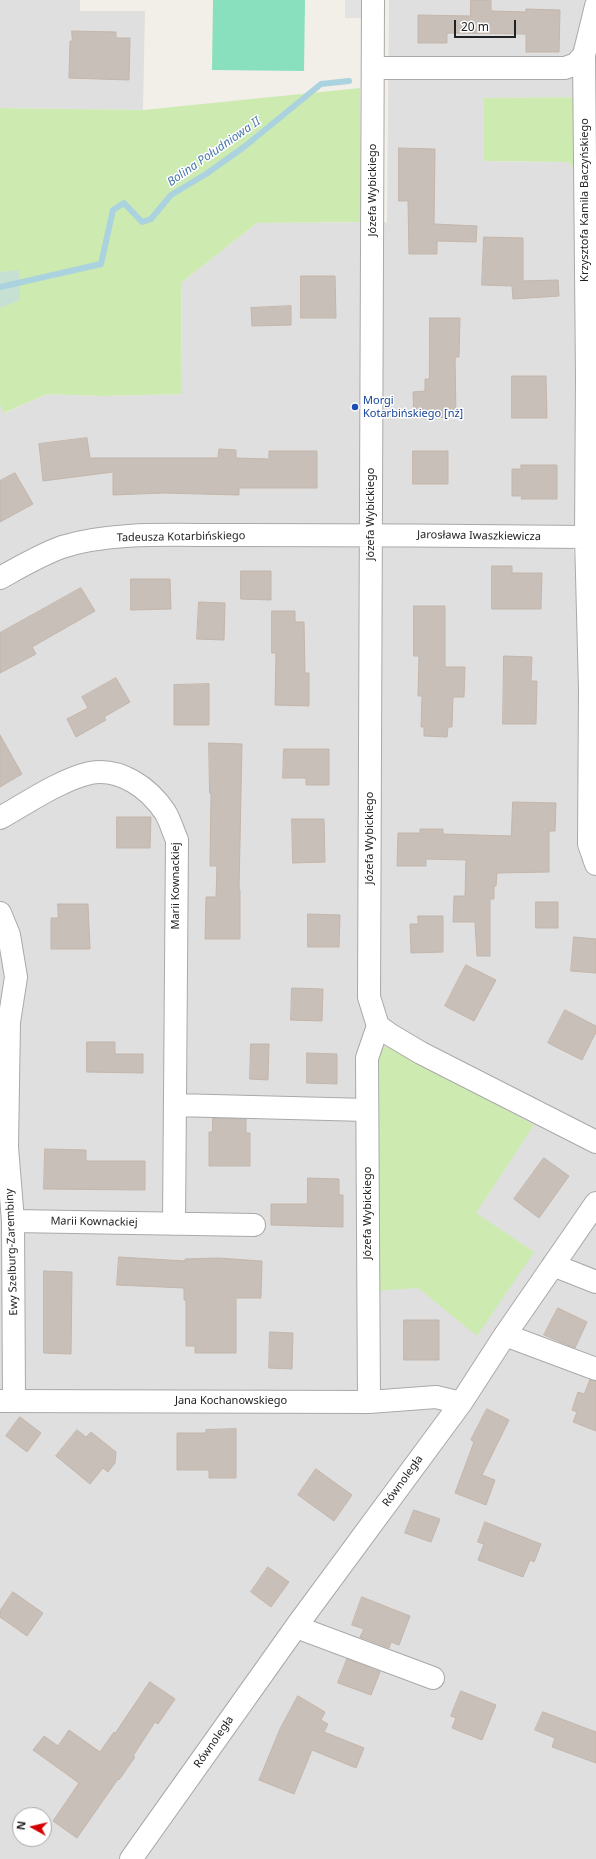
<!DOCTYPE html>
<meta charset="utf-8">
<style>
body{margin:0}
#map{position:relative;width:596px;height:1859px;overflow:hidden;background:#f2efe9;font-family:"Noto Sans",sans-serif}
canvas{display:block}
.north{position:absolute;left:12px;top:1807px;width:40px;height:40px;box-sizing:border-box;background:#fff;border:1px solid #a7a7a7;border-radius:50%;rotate:278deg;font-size:11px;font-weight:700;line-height:16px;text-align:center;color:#222}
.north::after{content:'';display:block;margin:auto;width:14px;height:18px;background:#d40000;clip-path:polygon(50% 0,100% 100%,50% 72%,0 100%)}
.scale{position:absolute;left:454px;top:20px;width:62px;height:18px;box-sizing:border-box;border:2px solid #222;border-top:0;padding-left:5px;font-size:12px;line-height:14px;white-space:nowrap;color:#222;-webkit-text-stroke:3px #fff;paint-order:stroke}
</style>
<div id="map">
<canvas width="596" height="1859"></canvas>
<div class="north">N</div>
<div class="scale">20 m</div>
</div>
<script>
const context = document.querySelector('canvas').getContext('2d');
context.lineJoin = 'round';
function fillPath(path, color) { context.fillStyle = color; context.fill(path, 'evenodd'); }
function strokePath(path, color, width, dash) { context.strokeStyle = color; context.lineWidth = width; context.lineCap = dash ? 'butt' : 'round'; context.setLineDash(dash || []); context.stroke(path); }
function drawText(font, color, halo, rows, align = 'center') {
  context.font = font + ' "Noto Sans",sans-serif'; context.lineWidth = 3; context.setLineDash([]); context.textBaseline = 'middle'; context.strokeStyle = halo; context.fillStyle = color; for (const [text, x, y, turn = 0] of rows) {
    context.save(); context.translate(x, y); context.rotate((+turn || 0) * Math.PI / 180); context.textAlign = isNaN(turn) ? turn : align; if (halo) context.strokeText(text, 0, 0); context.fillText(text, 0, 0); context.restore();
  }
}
fillPath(new Path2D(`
 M0,0h80v11h65l-2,99 -143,-2z
 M389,0h207v97l-112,1v63l84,1 12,11 8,212 -16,159 7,34h17v1281h-596v-1454l5,8 42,-19 55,2 80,-2 -1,-111 76,-60 130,-1zM20,1815h24v24h-24z`), '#e0dfdf');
fillPath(new Path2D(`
 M360,88l1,134 -104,1 -76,60 1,111 -80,2 -55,-2 -43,19 -4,-8v-297l143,2z
 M596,97v207l-16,-131 -12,-11 -84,-1v-63z
 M388,1045l146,80 -58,88 58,39 -57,84 -59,-48 -45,3v-236z`), '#cdebb0');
fillPath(new Path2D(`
 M19,270l1,30 -20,8v-36z`), '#c6e0d4');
fillPath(new Path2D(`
 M213,0h92l-1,71 -92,-1z`), '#88e0be');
fillPath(new Path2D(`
 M345,0h16v18h-16z`), '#e2e2e2');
strokePath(new Path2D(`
 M0,287l101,-23 12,-54 11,-7 18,19 9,-3 20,-24 35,-21 38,-27 77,-63 28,-3`), '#aad3df', 6);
const building = new Path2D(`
 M471,0h20v11l35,1v-3l34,1 -1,42h-33v-18l-79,-1v10h-29v-28l52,1z
 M72,31l44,1v6h14l-1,42 -60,-2 1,-37h2z
 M399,148l36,1 -1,75 43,2 -1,16 -39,-1v13h-28l-1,-53h-9z
 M484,237l39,1v43l35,-1 1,16 -46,3 -1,-13 -30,-1z
 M301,276h34l1,42h-35z
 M291,306v19l-39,1 -1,-18z
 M430,318h30l-1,39h-4l1,60 -42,1 -1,-26 12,-1v-12h4z
 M512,376h34l1,42h-35z
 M87,438l3,20h128l1,-9 17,1v8l33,1v-8h48v37h-78v7l-76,-2 -50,2v-23l-70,9 -4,-37z
 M413,451h35v33h-35z
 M521,465h36v34h-36l1,-3h-10v-27h9z
 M15,473l18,31 -33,18v-41z
 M492,566h20v7h30l-1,36h-49z
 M241,571h30v29l-30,-1z
 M131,579h39l1,30 -40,1z
 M81,588l14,23 -63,36 4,7 -36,19v-40z
 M199,602l26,1 -1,37 -27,-1z
 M414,606h31v61h20l-1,30h-11l-1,30h-4l-1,10 -23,-1v-9h-3l1,-31h-4l1,-40h-5z
 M272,611h23v11h9l1,51h4v33l-34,-1 1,-52h-4z
 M504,656l28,1 -1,24h6l-1,43h-33z
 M116,678l14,24 -26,15 2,3 -30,17 -9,-18 21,-11 -6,-11z
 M209,684v41h-35v-40z
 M0,735l22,39 -22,13z
 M209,743l33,1 -3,146h1v49h-35l1,-42h10l1,-31h-7l1,-73h-1z
 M284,749h45v36h-23v-7h-23z
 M513,802l43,1 -1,28h-6v41l-52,1 -1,13h-2v13h-4v57h-13l-2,-34h-22l1,-26h11l1,-36 -40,-1v7h-29l1,-33h22v-4h23v5l68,2z
 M117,817h34l-1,31h-33z
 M292,819h32l1,43 -32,1z
 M536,902h22v26h-22z
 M58,904h30l2,45h-39v-31h7z
 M308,914l32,1 -1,32h-31z
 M418,916h25v36l-32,1 -1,-29h8z
 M574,937l22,2v34l-25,-2z
 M466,965l30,15 -22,41 -29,-15z
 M292,988l31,1 -1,32 -31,-1z
 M565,1010l31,16v6l-14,28 -34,-17z
 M87,1042h28v12h28v19l-56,-1z
 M251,1044h18l-1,36 -18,-1z
 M307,1053l30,1v30l-30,-1z
 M213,1118l33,1v14h4v33h-41v-34h3z
 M45,1149l41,1v11h59v29l-101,-1z
 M544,1158l25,18 -30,42 -25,-19z
 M308,1178l31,1v16h4v32l-72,-2v-21h36z
 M119,1257l66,4v-2l33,-1 44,3 -1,37h-25v55h-41v-7h-9v-46h-2v-12l-67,-3z
 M44,1271l28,1 -1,82 -27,-1z
 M558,1308l29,14 -12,26 -31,-13z
 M404,1320h35v40h-35z
 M270,1332l23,1 -1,36 -23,-1z
 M590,1380l6,1v50l-23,-9 4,-10 -5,-2 6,-18 6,2z
 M487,1409l22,11 -27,55 13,5 -9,25 -31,-12 19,-51 -3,-2z
 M20,1417l21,16 -14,19 -21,-16z
 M236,1429v49h-27v-8h-32v-37h29v-3z
 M77,1430l9,7 5,-5 25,20 -1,11 -7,9 -5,-4 -13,16 -34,-28z
 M316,1469l36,26 -18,26 -36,-26z
 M414,1510l26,9 -9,23 -26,-9z
 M485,1522l56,22 -7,18 -4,-2 -7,17 -45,-17 6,-16 -6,-2z
 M268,1567l21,15 -18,25 -20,-15z
 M13,1592l30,21 -16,23 -27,-19v-6z
 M362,1597l48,19 -11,29 -8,-3 -2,6 -29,-11 4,-8 -12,-4z
 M347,1659l33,13 -9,23 -33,-12z
 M150,1682l25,17 -17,25 -3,-2 -22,34 2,1 -16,23 -1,-1 -41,59 -24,-17 26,-38 -46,-33 11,-14 14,10 11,-16 31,22 14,-20 1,1z
 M461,1691l35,14 -14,35 -30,-12 4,-10 -5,-2z
 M298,1696l27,16 -4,8 7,4 -4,8 40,16 -8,20 -44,-18 -18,44 -35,-14 21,-51z
 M543,1712l53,20v31l-44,-16 3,-9 -20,-8z`);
fillPath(building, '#c7bfb8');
strokePath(building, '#c4b6ab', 1);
const minor = new Path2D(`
 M373,0l-4,997 9,29 11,8 32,19 175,89
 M584,55l3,322 -1,160 4,152 -1,155 7,20
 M373,68h192l11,-4 8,-9 12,-49
 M0,578c20,-11 40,-23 62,-31 54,-17 121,-11 177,-12 116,0 231,1 347,2
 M0,818c27,-15 60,-38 90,-45 30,-6 59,15 75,39 5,8 8,19 12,28l-3,384
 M0,913l9,22 7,42 -7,45 -2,125 6,74 1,180
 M175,1105l192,5
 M13,1221l241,4
 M553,1265l43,17
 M505,1335l91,34
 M0,1401l369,1 67,-5 25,6
 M369,1402l-2,-344 11,-32
 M298,1624l9,7 126,47
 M131,1859l167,-235 163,-221 44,-68 91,-132`);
strokePath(minor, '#a9a9a9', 24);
strokePath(minor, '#fff', 22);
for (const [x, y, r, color] of [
 [355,407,4,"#1a4fb4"]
]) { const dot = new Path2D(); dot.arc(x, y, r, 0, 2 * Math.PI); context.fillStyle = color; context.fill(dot); strokePath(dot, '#fff', 1.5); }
drawText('11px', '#222', '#fff', [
 ["Józefa Wybickiego",373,190,-90],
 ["Krzysztofa Kamila Baczyńskiego",585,200,-90],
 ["Józefa Wybickiego",371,514,-90],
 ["Jarosława Iwaszkiewicza",479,536,1],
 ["Tadeusza Kotarbińskiego",181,537,-1],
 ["Józefa Wybickiego",370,838,-90],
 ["Marii Kownackiej",176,886,-90],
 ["Józefa Wybickiego",368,1213,-90],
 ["Marii Kownackiej",94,1222,1],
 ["Ewy Szelburg-Zarembiny",12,1252,-92],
 ["Jana Kochanowskiego",231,1401],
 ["Równoległa",403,1481,-54],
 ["Równoległa",214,1742,-55]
]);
drawText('11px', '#164399', '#fff', [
 ["Morgi",363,401],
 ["Kotarbińskiego [nż]",363,414]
], 'left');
drawText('italic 12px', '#4a7aab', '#fff', [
 ["Bolina Południowa II",214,152,-35]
]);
</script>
